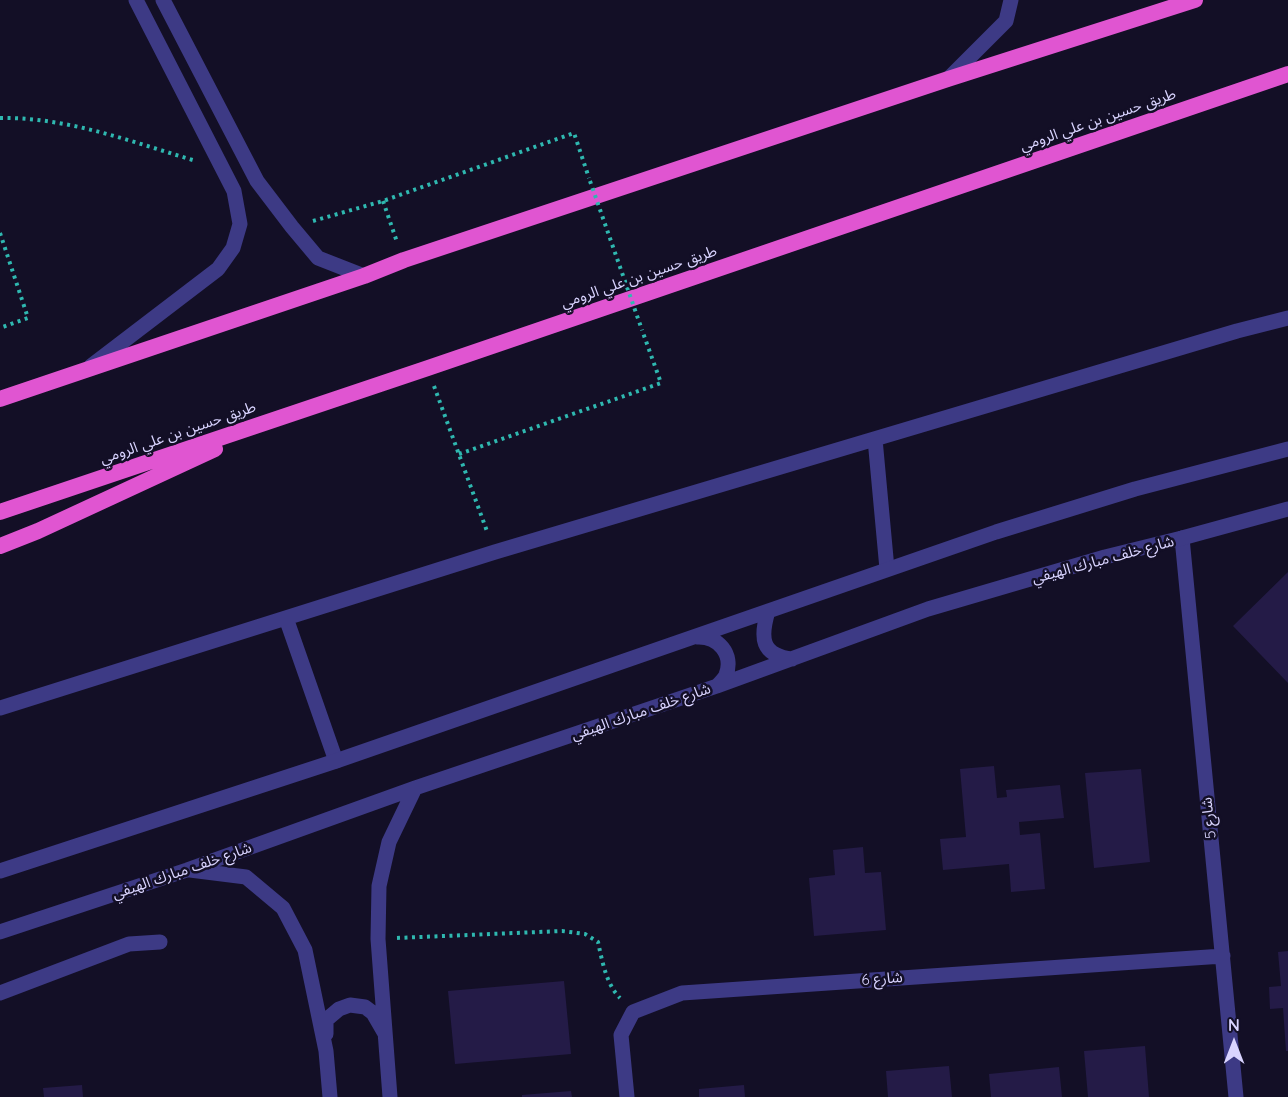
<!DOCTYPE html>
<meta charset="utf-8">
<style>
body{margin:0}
#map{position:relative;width:1288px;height:1097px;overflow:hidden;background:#130f26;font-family:Quicksand,sans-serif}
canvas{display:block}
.north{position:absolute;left:1204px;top:1013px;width:60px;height:60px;-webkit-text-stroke:4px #130f26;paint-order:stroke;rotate:0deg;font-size:16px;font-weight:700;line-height:24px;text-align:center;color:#d9d4ff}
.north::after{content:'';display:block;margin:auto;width:21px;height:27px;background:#d9d4ff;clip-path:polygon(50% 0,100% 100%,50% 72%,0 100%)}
</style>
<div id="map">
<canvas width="1288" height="1097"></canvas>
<div class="north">N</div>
</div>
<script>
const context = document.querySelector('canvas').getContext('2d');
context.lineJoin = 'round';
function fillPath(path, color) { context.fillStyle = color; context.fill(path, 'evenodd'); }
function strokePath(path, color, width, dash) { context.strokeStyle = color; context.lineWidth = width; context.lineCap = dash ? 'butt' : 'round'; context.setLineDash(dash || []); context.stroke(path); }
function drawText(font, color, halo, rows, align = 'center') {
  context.font = font + ' Quicksand,"Noto Sans Arabic",sans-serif'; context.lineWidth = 5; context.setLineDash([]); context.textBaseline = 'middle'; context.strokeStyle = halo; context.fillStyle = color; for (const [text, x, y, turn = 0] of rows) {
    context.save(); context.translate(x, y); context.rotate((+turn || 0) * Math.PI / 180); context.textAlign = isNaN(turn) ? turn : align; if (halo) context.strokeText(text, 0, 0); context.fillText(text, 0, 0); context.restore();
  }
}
fillPath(new Path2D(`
 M1288,572v111l-55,-57z
 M994,766l3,32 10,-1 -1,-7 54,-5 4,33 -45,4 1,13 20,-2 5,56 -34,3 -2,-28 -66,6 -3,-31 26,-2 -6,-68z
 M1141,769l9,93 -56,6 -9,-95z
 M863,847l2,26 16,-1 5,58 -72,6 -5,-58 26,-3 -2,-25z
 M1288,951v100h-2l-3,-43 -13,1 -1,-22 12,-1 -3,-34z
 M564,981l7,73 -116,10 -7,-73z
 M1145,1046l4,51h-61l-4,-46z
 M949,1066l3,31h-64l-2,-26z
 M1059,1067l3,30h-71l-2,-23z
 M82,1085l1,12h-39l-1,-9z
 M744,1085l1,12h-46v-8z
 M571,1091l1,6h-50v-2z`), '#241b47');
strokePath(new Path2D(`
 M0,118c68,-1 132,24 196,43
 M383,201l14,41
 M313,221l70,-20 191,-68 15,45
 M0,233l28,85 -28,10
 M434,386l54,148
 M459,454l202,-71 -19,-53
 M397,938l165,-7 23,3 13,8c4,18 8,42 22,56`), '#2fb8b0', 4, [3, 4.5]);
strokePath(new Path2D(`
 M163,0l94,181 35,46 26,31 46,18
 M948,79l58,-58 5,-21
 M91,366l127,-97 15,-21 7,-24 -6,-33 -98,-191
 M875,439l12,130
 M286,618l50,143
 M0,708l495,-156 742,-221 51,-13
 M0,993l129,-49 31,-2`), '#3d3a85', 15);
strokePath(new Path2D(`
 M1182,538l54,559
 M627,1097l-6,-62 12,-23 49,-19 541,-37`), '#3d3a85', 15);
strokePath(new Path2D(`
 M768,611c-8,27 -7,44 24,48
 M697,637c21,-1 37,17 29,38 -2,4 -6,8 -9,11
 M190,870l56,7 37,31 22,42 21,101 4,46
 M0,871l336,-110 660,-229 139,-43 153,-40
 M0,932l187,-62 228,-82 302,-102 211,-77 177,-52 77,-19 106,-29
 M326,1034v-14l13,-11 11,-4 15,2 8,6 11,19
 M390,1097l-12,-158 1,-53 10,-44 26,-54`), '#3d3a85', 15);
strokePath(new Path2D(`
 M0,399l364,-123 40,-16 544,-181 247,-79
 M0,512l428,-144 860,-294
 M0,546l38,-15 177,-82`), '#e055d1', 16);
strokePath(new Path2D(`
 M590,181l52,149`), '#2fb8b0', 4, [3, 4.5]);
drawText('15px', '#d9d4ff', '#130f26', [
 ["طريق حسين بن علي الرومي",1098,120,-19],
 ["طريق حسين بن علي الرومي",639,277,-19],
 ["طريق حسين بن علي الرومي",178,433,-19],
 ["شارع خلف مبارك الهيفي",1103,560,-15],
 ["شارع خلف مبارك الهيفي",641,712,-19],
 ["شارع 5",1209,818,-96],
 ["شارع خلف مبارك الهيفي",182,871,-19],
 ["شارع 6",882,979,-4]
]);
</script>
